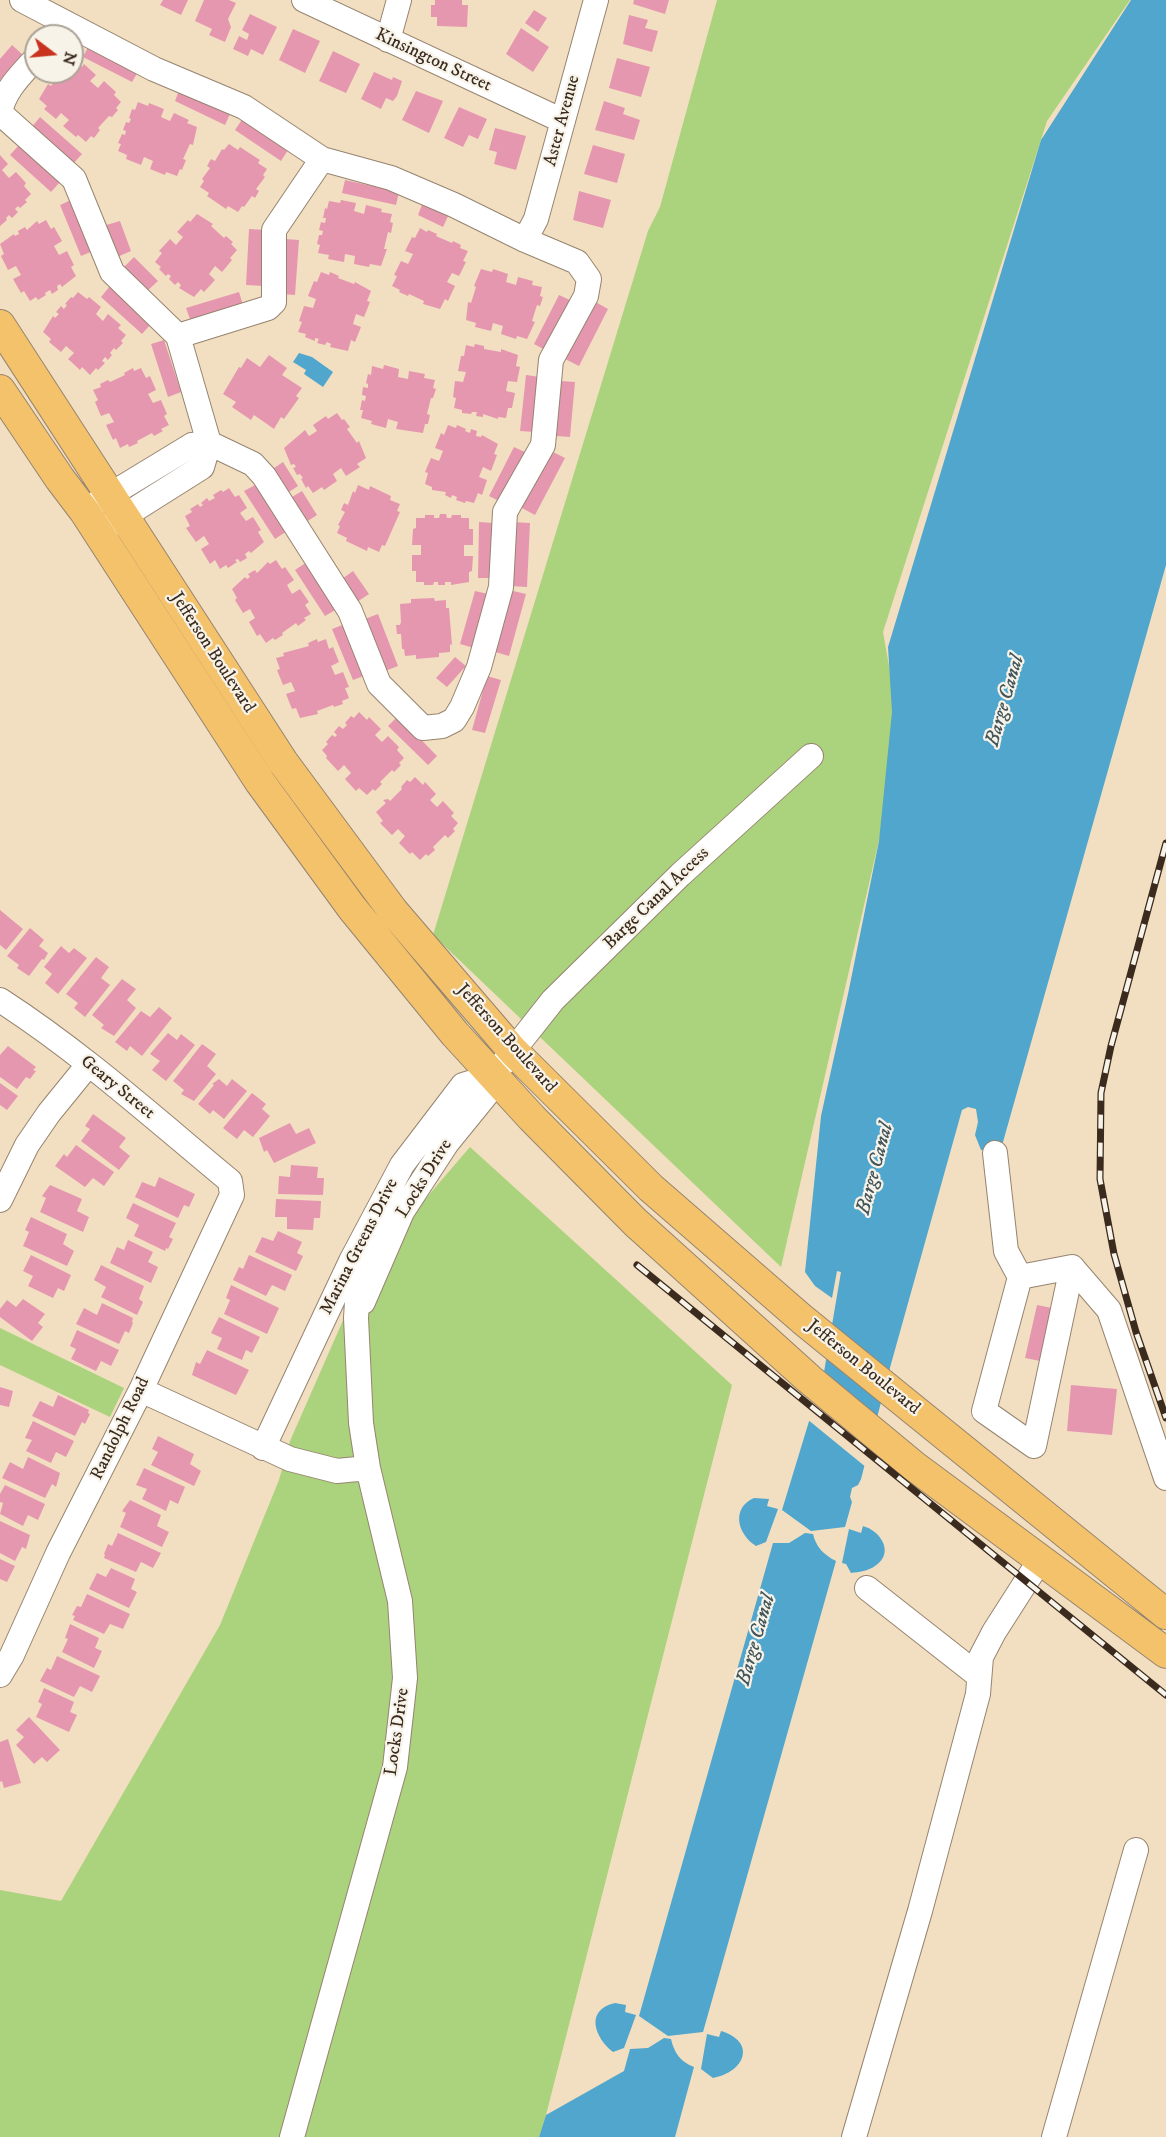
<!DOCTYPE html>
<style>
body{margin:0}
#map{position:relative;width:1166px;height:2137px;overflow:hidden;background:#f2dfc1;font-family:"IM FELL DW Pica",serif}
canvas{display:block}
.north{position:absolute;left:24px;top:24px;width:60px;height:60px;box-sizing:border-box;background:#f7f3e8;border:2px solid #aca397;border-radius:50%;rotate:106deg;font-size:16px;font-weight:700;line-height:24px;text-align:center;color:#3b2a1e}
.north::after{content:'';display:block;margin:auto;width:21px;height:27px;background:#c8321e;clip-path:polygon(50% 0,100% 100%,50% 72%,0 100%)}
</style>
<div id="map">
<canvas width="1166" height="2137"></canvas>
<div class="north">N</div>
</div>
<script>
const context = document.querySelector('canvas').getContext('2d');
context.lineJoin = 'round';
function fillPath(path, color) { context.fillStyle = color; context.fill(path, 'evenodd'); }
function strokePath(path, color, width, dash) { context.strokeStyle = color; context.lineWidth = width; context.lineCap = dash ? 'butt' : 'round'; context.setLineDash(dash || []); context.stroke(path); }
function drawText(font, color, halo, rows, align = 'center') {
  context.font = font + ' "IM FELL DW Pica",serif'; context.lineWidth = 4.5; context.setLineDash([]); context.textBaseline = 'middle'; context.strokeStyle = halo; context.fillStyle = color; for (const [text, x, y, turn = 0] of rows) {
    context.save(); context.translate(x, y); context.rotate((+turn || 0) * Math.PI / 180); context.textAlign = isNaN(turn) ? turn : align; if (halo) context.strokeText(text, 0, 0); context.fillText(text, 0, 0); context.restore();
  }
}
fillPath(new Path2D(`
 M717,0h413l-83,121 -164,511 19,108 -121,527 -348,-332 215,-704 12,-24z
 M470,1147l262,238 -186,730 -7,22h-539v-247l61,11 159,-276 59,-145 11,-39 76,-173z
 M0,1328l124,60 -14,29 -110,-52z`), '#abd27c');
fillPath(new Path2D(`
 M1131,0h35v565l-165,584 -20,1 -6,-15 3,-13 -2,-13 -8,-2 -6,3 -71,254 -30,115 -3,6 -6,3 -2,9 2,5 -7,25 -34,4 -29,-21 42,-138 17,-100 -4,-1 -5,27 -17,-12 -10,-14 16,-156 27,-122 31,-153 13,-129 -4,-65 153,-507z
 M299,353l13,4 21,15 -10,15 -19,-13 2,-4 -13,-8z
 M754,1498l15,1 -2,7 11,3 -12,33 -10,4c-19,-12 -25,-38 -2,-48z
 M863,1526c18,5 32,27 12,40 -7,5 -16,6 -24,7l-5,-9 -4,-1 7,-34 12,4z
 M805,1533l8,1c3,13 11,21 23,27l-133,471 -35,4 -29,-20 134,-473h16z
 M615,2003l11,2 -1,7 11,3 -12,33 -11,4c-18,-14 -29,-42 2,-49z
 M721,2031c36,11 24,41 -8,47l-12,-9 6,-35 12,3z
 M664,2038l7,1c3,14 10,23 23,28l-19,70h-136l7,-22 78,-44 6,-22 18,-1z`), '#50a6cc');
fillPath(new Path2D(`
 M820,1374l59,48 -12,46 -60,-49z`), '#f2dfc1');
fillPath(new Path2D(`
 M163,0h25l-7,15 -21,-10z
 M204,0h25l7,3 -8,16 3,8 -6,15 -16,-7 3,-6 -17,-8z
 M435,0h27v5h6l-1,22 -30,-1v-9h-6v-12h4z
 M634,0h35l-4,14 -32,-10z
 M534,10l13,8 -9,14 -13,-9z
 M250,14l27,13 -14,28 -12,-6 -3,7 -15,-7 6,-13 8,4 2,-6 -7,-4z
 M629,15l19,5 -3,8 13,3 -6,21 -29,-8z
 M521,28l28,19 -16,25 -27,-18z
 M293,29l27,12 -15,32 -26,-13z
 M12,45l11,10 -23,25v-21z
 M89,45l50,25 -7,12 -49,-25z
 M333,51l27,13 -14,29 -27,-12z
 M617,58l33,9 -9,30 -32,-9z
 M74,59l8,8 2,-3 12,11 -6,6 8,7 6,-7 12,11 -2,3 7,7 -5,6 2,2 -6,7 -3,-1 -11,12 2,2 -6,8 -3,-2 -5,6 -8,-7 -2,2 -13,-11 6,-6 -8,-7 -5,6 -12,-10 3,-3 -8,-7 9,-15 3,2 3,-4 -3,-2 5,-6 3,2 4,-4h9v-10z
 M374,72l18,8 1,-3 9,4 -5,15 -4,5 -7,-3 -5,11 -20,-10z
 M180,88l51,24 -6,13 -50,-24z
 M416,91l27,10 -14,32 -27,-13z
 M604,101l21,7 -2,6 17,6 -6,20 -39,-10z
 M138,102l10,4 1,-3 15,6 -3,8 9,4 4,-8 15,7 -2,3 10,4 -4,18 -3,-1 -7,15 3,1 -4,10 -2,-1 -3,7 -11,-4 -1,3 -15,-6 3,-8 -9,-4 -3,8 -15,-6 1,-4 -9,-4 3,-7 -3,-1 4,-9 3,1 1,-4 -3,-1 3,-8 3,1 2,-4 -2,-1 3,-9 3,1z
 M459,107l28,12 -9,20 -9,-4 -6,12 -19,-9z
 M40,117l42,37 -9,10 -42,-36z
 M243,118l45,32 -7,11 -46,-31z
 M495,128l31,8 -10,34 -22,-6 3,-12 -8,-2z
 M229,144l9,6 2,-3 20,13 -2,3 9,6 -4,6 2,2 -9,12 3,2 -4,7 -3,-2 -8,11 -2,-1 -4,6 -10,-6 -2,3 -19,-13 2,-3 -9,-6 4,-6 -2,-2 8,-11 -3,-2 4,-7 4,2 7,-12 2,1z
 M19,145l41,37 -9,10 -41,-37z
 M593,145l32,9 -8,29 -33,-9z
 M0,155l8,9 -6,6 7,8 7,-6 10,11 -2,3 7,8 -6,6 2,2 -7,6 -2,-2 -3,3 3,3 -6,6 -3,-3 -3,3 1,2 -7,6z
 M345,180l54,12 -3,13 -54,-12z
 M579,191l32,9 -8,28 -30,-8z
 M73,199l20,52 -12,5 -21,-51z
 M341,200l15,3 -2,8 10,3 2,-9 16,4 -1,3 11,2 -2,8 3,1 -2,10 -3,-1 -4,17h3l-6,17 -11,-2 -1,3 -15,-3 1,-8 -10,-2 -1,8 -16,-3 1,-4 -11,-2 2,-8 -3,-1 2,-9h3l1,-4 -4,-1 2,-8 4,1 1,-5h-3l2,-10 2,1 2,-8 11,2z
 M423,202l26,12 -6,13 -25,-12z
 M197,214l16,10 -2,2 13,12 2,-2 7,6 -2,2 6,6 -7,8 2,2 -10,12 -7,-6 -6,8 6,6 -11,12 -3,-3 -7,8 -15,-9 2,-3 -3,-3 -3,3 -6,-6 2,-3 -3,-2 -2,2 -7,-7 2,-2 -6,-5 7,-9 -3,-2 11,-12 6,6 7,-8 -6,-5 11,-12 2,2z
 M46,220l5,9 3,-2 8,14 -8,5 5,9 8,-4 7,14 -3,2 5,9 -14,11 -2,-3 -3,2 1,4 -6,4 -2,-4 -5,3 1,2 -8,5 -2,-3 -6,4 -6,-10 -3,2 -8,-14 8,-4 -5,-9 -8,4 -7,-14 3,-2 -4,-10 14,-10 1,2 4,-2 -1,-3 7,-4 2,3 10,-9 2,3z
 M120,221l11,30 -16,7 -12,-32z
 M420,228l7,4 1,-2 9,4 -1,2 16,7 1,-2 8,4 -1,3 8,3 -5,10 3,1 -7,14 -7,-3 -5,9 8,4 -7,15 -3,-2 -5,10 -17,-5 1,-3 -15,-7 -1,2 -9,-4 1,-2 -8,-4 5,-10 -3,-1 7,-14 7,3 5,-10 -8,-3 7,-14 3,1z
 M249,229l18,1 -3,56 -18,-1z
 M285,239l14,1 -4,55 -14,-1z
 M134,257l24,24 -13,12 -24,-23z
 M481,269l11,3 1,-3 15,5 -2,8 10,3 2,-8 15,4 -1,4 10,2 -2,9 3,1 -3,9 -3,-1 -5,16 3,1 -8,17 -10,-3 -1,3 -15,-5 2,-8 -10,-3 -2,8 -16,-4 1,-4 -10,-3 2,-18 3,1 5,-16 -2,-1z
 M321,272l8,3 1,-3 9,4 -1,2 16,6 1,-2 16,9 -4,10 3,1 -6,15 -8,-3 -3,10 8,3 -6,15 -4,-2 -3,11 -18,-4 1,-3 -4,-2 -2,3 -8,-2 2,-4 -4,-1v3l-10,-4 1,-3 -8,-2 4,-10 -3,-1 5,-15 9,2 3,-9 -8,-3 6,-15 3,1z
 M110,286l41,38 -9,10 -41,-37z
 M78,292l9,7 2,-2 12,10 -5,7 7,7 5,-7 13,11 -3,3 8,7 -5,6 2,2 -7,7 -2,-2 -4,5 2,2 -4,5 -3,-3 -3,4 3,2 -7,7 -2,-2 -6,7 -8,-8 -2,3 -12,-11 6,-6 -8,-7 -5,6 -12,-10 2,-3 -8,-7 10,-16 2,2 4,-4 -3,-2 5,-6 3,3 3,-4 -2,-1 6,-7 2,1z
 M239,292l4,13 -52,17 -5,-14z
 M559,295l13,6 -25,50 -13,-7z
 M592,300l16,9 -29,57 -16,-8z
 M164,340l17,52 -13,5 -17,-53z
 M475,344l9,2v3l17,3v-3l17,6 -2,11 4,1 -3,15 -9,-1 -2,10 9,2 -3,15h-4l-2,10 -8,-1v2l-15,-5v3l-7,-1 1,-4h-5l-1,2 -9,-1v-3l-8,-2 2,-10 -3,-1 2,-16 8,1 3,-10 -8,-1 3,-15h3l2,-11 8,2z
 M269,355l18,13 -5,7 20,13 -6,8 3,2 -15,21 -3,-2 -7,12 -20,-14 -3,5 -19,-13 4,-5 -13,-8 16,-27 2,1 6,-10 13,9z
 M384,365l15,4 -1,8 10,2 1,-8 16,3 -1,4 11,2 -2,8 3,1 -3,9h-2l-4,16 3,1 -2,9h-3l-2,9 -27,-4 2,-7 -10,-3 -2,9 -15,-4 1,-3 -11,-3 2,-8h-3l2,-10 3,1 1,-5 -4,-1 1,-8 5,1v-4l-2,-1 2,-9 3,1 1,-9 11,3z
 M133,368l1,3 7,-3 5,10 4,-2 6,14 -8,4 5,9 8,-3 6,14 -3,2 5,9 -8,4 2,2 -9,5 -2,-3 -15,8 1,2 -9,4 -1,-3 -8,4 -4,-10 -3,2 -7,-15 8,-3 -5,-9 -8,3 -6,-14 3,-2 -5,-10 8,-3 -1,-3 8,-4 2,2 15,-7 -1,-2z
 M526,375l14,2 -6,55 -14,-1z
 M561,381l14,1 -5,55 -14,-1z
 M337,413l5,7 2,-1 6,8 -3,2 10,14 2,-2 7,17 -9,6 3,3 -14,9 -5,-8 -8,6 4,7 -13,9 -2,-3 -9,6 -5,-7 -2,2 -5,-9 2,-1 -3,-4 -3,1 -4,-7 3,-1 -2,-3 -3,1 -7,-17 21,-18 4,6 8,-5 -4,-6 13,-9 2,3z
 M448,425l8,3 1,-3 9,4 -1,2 5,2 1,-4 6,2 -1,5 5,1 1,-2 16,9 -4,10 3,1 -6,16 -8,-4 -4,10 8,3 -5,15 -4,-2 -4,10 -8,-2 -1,2 -9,-3 1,-3 -5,-2 -1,3 -6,-3 1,-3 -14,-2v-3l-7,-3 3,-11 -3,-1 6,-14 8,3 4,-10 -8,-3 6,-15 3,2z
 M514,447l13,6 -26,49 -12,-6z
 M549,450l16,8 -30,57 -15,-8z
 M283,462l15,24 -12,8 -15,-24z
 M257,484l30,47 -12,8 -31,-48z
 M358,485l11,5 1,-4 21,10 -1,4 10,4 -3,7 3,1 -15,34 -3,-1 -3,7 -11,-5 -1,4 -21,-10 1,-3 -10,-5 3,-7 -2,-1 7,-13 -4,-2 3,-7 4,2 5,-14 2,2z
 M229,488l6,9 4,-2 8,13 -7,5 6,8 7,-4 8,13 -3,2 6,10 -13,11 -2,-2 -4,3 2,4 -7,4 -2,-3 -3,1 2,2 -9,6 -2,-3 -6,4 -5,-9 -5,4 -9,-15 8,-5 -5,-8 -8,6 -10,-14 4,-2 -5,-10 7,-4 -2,-3 8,-5 2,3 3,-2 -2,-2 6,-5 2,3 6,-3 -2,-3 8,-5 2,2z
 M302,491l15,24 -14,9 -16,-24z
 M440,514h6l1,4h4l1,-3h9v3h8v11h4v16h-9v11h9l-1,15 -3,1v10l-18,3v-3h-6v3h-7v-3h-4l-1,3h-9v-3h-8v-11h-4v-16h9v-10h-9l1,-16 3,-1v-10h9v-3h9v3h5z
 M479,522l14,1 -1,55h-14z
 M512,522l18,1 -3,64 -17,-1z
 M276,560l6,9 3,-2 9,13 -7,5 5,9 8,-5 9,13 -4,3 6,9 -7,4 2,2 -8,6 -2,-3 -14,10 1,2 -8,5 -2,-2 -7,5 -6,-9 -3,2 -8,-14 6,-4 -5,-9 -7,4 -8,-13 2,-2 -5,-9 13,-12 2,2 3,-2 -2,-3 7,-4 2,3 11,-11 2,2z
 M307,562l30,47 -12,7 -30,-46z
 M353,571l16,23 -12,8 -15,-23z
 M509,590l17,4 -17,62 -17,-5z
 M475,591l13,3 -14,54 -14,-4z
 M434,598l1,3 11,-1v8h3l3,37 -2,-1v8l-11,1v4l-23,2v-4l-11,1 -1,-7h-2l-1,-15h-4l-1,-9h4l1,-3 -1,-18 11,-1v-4z
 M378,614l20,52 -13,5 -20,-52z
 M345,624l21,51 -13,5 -21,-51z
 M317,639l1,3 8,-3 3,10 4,-2 6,15 -8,4 4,9 8,-3 6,15 -4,1 4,10 -7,3 1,3 -9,3 -1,-2 -16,6 1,3 -18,4 -4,-10 -4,1 -6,-15 9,-3 -4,-9 -8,3 -6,-15 3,-1 -4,-11 8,-2 -1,-3 26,-7 -1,-3z
 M455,657l11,9 -19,21 -11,-9z
 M487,676l14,4 -16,53 -13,-3z
 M359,712l8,8 2,-3 12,12 -6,6 7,7 6,-6 11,11 -2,3 7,8 -5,5 2,2 -7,7 -2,-2 -12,12 2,2 -7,7 -2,-2 -6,6 -8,-7 -3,3 -11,-12 6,-6 -7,-8 -6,6 -12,-13 1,-2 -5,-6 6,-6 -2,-2 6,-7 3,2 2,-2 -3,-3 5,-6 4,3 4,-4 -2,-2 6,-7 3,2z
 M398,716l39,40 -9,9 -40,-39z
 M415,777l8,8 2,-3 11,12 -6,6 7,7 6,-6 11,12 -3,3 7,7 -5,6 2,2 -7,7 -3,-3 -12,12 2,3 -7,6 -2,-2 -6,6 -8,-8 -2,2 -11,-11 6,-7 -7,-7 -6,6 -12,-12 3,-2 -7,-9 10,-9 -3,-3 5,-1 2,2 12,-12 -1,-2 6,-7 3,2z
 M0,910l23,19 -17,21 -6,-5z
 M30,928l14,12 -5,6 9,7 -4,7 -2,-1 -13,17 -12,-8 2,-3 -12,-9z
 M61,946l8,7 5,-5 13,10 -29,36 -13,-11 7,-9 -8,-7z
 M96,957l13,10 -8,11 9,7 -25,32 -11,-9 4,-5 -12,-9z
 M122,979l14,10 -9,11 9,8 -22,28 -13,-8 3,-3 -12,-10z
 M159,1007l13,11 -30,38 -12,-10 -3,5 -12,-9 26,-31 9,6z
 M168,1033l9,7 4,-6 14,11 -29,36 -14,-11 8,-9 -10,-7z
 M202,1044l14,10 -9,12 9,8 -22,27 -13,-7 3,-4 -11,-9z
 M8,1046l28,21 -3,3 3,1 -6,8 -4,-2 -9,12 -17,-12v-22z
 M219,1079l8,7 5,-7 15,12 -23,28 -11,-9 -3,4 -12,-10 16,-19 -2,-1z
 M0,1083l18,13 -11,14 -7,-5z
 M252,1093l14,11 -4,5 8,7 -17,21 -9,-7 -7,9 -14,-11z
 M93,1114l33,24 -7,9 11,9 -11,14 -38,-29 9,-12 -5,-3z
 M290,1123l6,11 13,-6 7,15 -42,20 -7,-13 -3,2 -5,-14z
 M76,1145l38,27 -10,14 -11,-8 -8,9 -30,-21 9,-12 3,3z
 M291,1165l27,2 -1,11h7l-1,17 -45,-1 1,-18 11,1z
 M159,1177l36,17 -6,13 -5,-2 -6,13 -43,-21 7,-15 13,5z
 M50,1185l32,14 -5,12 12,6 -6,15 -43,-20 6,-14 -4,-2z
 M276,1199l45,2 -1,17h-6l-1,12 -26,-1v-12h-12z
 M133,1203l43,20 -7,14 4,2 -5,10 -2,-1 -1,3 -31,-15 5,-11 -13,-7z
 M31,1217l36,17 -4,10 11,7 -7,15 -44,-20 6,-14 -4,-2z
 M278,1231l24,11 -5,11 6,3 -7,15 -41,-19 7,-15 11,4z
 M128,1240l25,12 -5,10 10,5 -7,16 -41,-20 7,-16 7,3z
 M31,1255l40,20 -7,16 -6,-3 -5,10 -25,-12 5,-10 -10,-5z
 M249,1255l43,20 -7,16 -13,-6 -6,11 -33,-16 6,-13 4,2z
 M101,1265l43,21 -5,13 4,3 -6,13 -36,-18 5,-10 -12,-7z
 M231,1285l48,23 -12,26 -43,-20 6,-14 -4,-2z
 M23,1299l22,15 -7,9 5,4 -11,14 -32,-24v-8l7,-9 9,7z
 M102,1303l31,15 -1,4 1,1 -4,10 -4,-2 -6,13 -43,-20 8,-16 13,7z
 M1037,1305l20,4 -12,53 -20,-4z
 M219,1317l41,20 -8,16 -6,-3 -4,10 -25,-11 5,-11 -11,-5z
 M77,1330l42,20 -8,16 -10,-5 -5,10 -25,-12 5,-10 -6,-3z
 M207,1350l42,20 -13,25 -44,-20 4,-13 4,2z
 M1071,1385l46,4 -5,46 -45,-4z
 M0,1387l13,4 -4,16 -9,-2z
 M58,1395l31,15 -1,3 2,1 -5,10 -3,-2 -7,14 -43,-20 8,-15 13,6z
 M33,1421l41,20 -8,16 -10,-5 -5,11 -25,-12 6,-11 -7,-2z
 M158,1436l36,18 -4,10 11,7 -7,15 -43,-21 7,-13 -6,-3z
 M28,1457l32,16 -4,14 -4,-3 -7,14 -43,-20 8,-16 13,7z
 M144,1468l41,19 -7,17 -8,-4 -4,11 -24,-12 5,-10 -11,-4z
 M5,1485l40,19 -7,16 -10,-5 -5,11 -23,-12 3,-11 -3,-1v-8z
 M130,1500l31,15 -4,11 12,6 -7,15 -42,-20 6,-14 -4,-2z
 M0,1521l30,14 -4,14 -4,-2 -7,14 -15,-8z
 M118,1533l43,20 -8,15 -12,-6 -5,10 -32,-14 1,-3 -1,-1 4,-10 4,2z
 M0,1559l15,7 -8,16 -7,-3z
 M111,1568l24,11 -4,10 6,3 -8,16 -40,-19 8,-16 9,4z
 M87,1594l43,20 -7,15 -13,-5 -6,10 -31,-14 2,-4 -3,-1 5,-9 4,1z
 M70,1624l29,14 -4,10 7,3 -8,17 -32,-16 6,-13 -3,-1z
 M57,1656l43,20 -8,16 -12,-6 -6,11 -34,-16 7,-13 4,2z
 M44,1688l30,14 -4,10 7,3 -8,17 -33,-15 6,-13 -4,-2z
 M29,1717l31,33 -13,12 -5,-5 -8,7 -18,-19 8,-8 -8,-7z
 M8,1739l13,44 -17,5 -2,-7 -2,1v-40z`), '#e697b0');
const minor = new Path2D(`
 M22,0l132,69 90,38 78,52 69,19 63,27 71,35 52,22 12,17 -3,17 -35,64 -8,85 -38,67 -4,75 -22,80 -17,40 -8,13 -12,6 -19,2 -44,-44 -29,-73 -86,-135 -11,-12 -44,-21 -31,-107
 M304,0l259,121
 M388,40l11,-40
 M36,58c-15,17 -32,32 -36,55l74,66 38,93 66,64 90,-28 6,-6v-72l48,-71
 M525,240l11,-21 60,-219
 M95,504l97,-59 17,-2 -7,24 -92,58
 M0,1000c82,53 155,119 230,181l2,14 -91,195 -83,163 -46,102 -12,20
 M995,1153l11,98 14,26
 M0,1200l27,-55 22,-32 39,-48
 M1072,1267l-38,179 -50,-35 36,-134z
 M1072,1267l37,43 57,168
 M363,1302l39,-90 45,-69 39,-48 7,-19 60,-76 127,-125 131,-119
 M141,1390l149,69 47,12 31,-3
 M263,1448l88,-187 51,-96 61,-80 30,-9
 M867,1588l112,88
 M292,2137l103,-370 10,-89 -5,-77 -32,-133 -7,-45 -5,-105 3,-49 17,-54
 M854,2137l66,-226 58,-217 3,-37 13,-25 46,-72
 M1054,2137l82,-287`);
const major = new Path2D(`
 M0,325l283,437 110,149 120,140 138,137 152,132 363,294
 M0,390l60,89 25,33 175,270 92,126 103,126 77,84 103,104 174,157 105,87 252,187`);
strokePath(minor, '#968470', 26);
strokePath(major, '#968470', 32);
strokePath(minor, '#fff', 24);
strokePath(major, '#f3c26a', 30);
const rail = new Path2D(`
 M1166,843l-55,203 -10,47 -1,86 14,75 22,78 30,86
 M637,1265l529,430`);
strokePath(rail, '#3b2a1e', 7);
strokePath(rail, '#f7f3e8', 4.5, [14]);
drawText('18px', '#3b2a1e', '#f7f3e8', [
 ["Kinsington Street",433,61,25],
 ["Aster Avenue",563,121,-75],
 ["Jefferson Boulevard",212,653,57],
 ["Barge Canal Access",657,899,-44],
 ["Jefferson Boulevard",506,1039,48],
 ["Geary Street",117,1088,39],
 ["Locks Drive",425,1179,-58],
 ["Marina Greens Drive",360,1247,-63],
 ["Jefferson Boulevard",863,1368,39],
 ["Randolph Road",121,1429,-64],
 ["Locks Drive",398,1732,-82]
]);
drawText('italic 20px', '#42555b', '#f7f3e8', [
 ["Barge Canal",1006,701,-74],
 ["Barge Canal",876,1169,-75],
 ["Barge Canal",757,1640,-74]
]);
</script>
